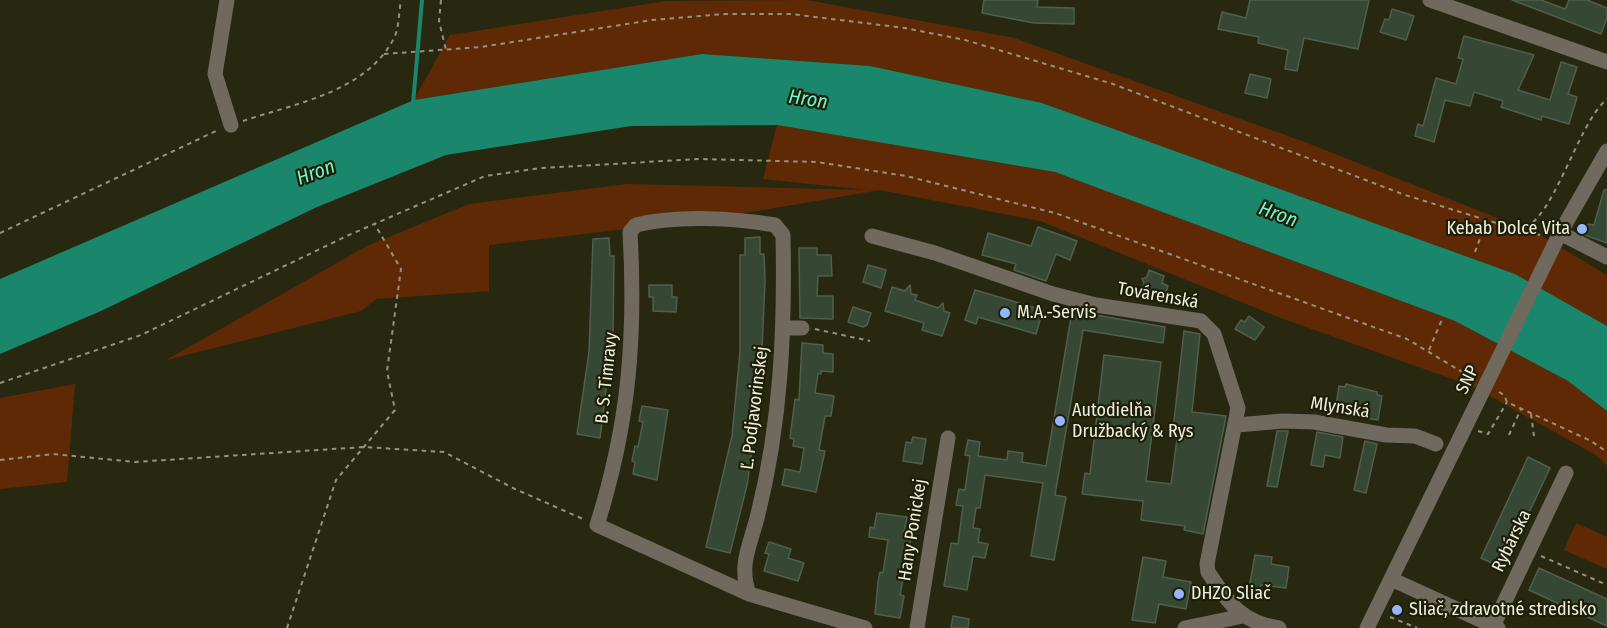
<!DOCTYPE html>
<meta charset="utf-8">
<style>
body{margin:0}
canvas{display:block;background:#282810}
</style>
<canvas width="1607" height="628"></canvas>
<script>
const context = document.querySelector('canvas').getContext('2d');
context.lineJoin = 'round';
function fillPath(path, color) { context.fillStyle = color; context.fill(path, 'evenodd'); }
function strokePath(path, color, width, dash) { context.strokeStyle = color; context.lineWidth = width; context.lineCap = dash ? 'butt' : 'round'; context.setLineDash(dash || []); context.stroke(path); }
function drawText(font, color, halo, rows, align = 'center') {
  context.font = font + ' "Fira Sans Condensed",sans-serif'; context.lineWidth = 4.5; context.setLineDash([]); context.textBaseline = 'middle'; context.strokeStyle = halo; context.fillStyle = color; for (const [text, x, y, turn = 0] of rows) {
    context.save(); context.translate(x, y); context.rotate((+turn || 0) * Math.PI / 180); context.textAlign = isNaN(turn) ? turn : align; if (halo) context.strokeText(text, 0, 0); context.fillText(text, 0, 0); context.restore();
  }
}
fillPath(new Path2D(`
 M807,0l207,38 288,103 236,93 69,41v51l-92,-52 -473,-171 -172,-37 -168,-12 -288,46 36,-65 216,-34z
 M777,125l278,47 400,149 113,60 39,30v55l-11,-11 -124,-69 -191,-68 -241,-97 -160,-31 -176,30 -215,25v46l-113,8 -15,12 -195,49 201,-114 102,-42 158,-20 240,6 -104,-11z
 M75,384l-8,98 -67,7v-91z
 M1576,523l31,14v32l-43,-19z`), '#602905');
fillPath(new Path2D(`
 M702,54l168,12 172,37 473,171 92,52v85l-39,-30 -113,-60 -400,-149 -278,-47 -146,1 -185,29 -129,52 -216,104 -101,43v-75l414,-179z`), '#1a866c');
strokePath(new Path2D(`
 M413,104l9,-104`), '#1a866c', 4);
const building = new Path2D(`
 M984,0h54l-1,7 37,1v16l-40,-1 -52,-10z
 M1250,0h119l-11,49 -54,-11 -7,33 -12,-2 3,-19 -30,-7 1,-6 -41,-8 4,-17 24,6z
 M1512,0h29l24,9 4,-9h18l20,8v10l-6,16z
 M1392,9l22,7 -8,24 -26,-8 5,-13 4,1z
 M1464,36l70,19 -16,35 32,10 11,-38 16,5 -9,27 9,3 -8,27 -27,-8 -1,4 -40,-13 2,-6 -29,-9 -4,14 -25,-6 -11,42 -19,-6 3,-12 5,2 13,-48 20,6 7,-25 -5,-1z
 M1250,74l21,5 -4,19 -22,-5z
 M1604,190h3v53l-22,-8 3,-11 6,1z
 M1038,227l39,14 -7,19 -14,-6 -10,27 -32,-11 2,-6 -34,-9 6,-22 43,13z
 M760,237v17h4l1,27 -5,114 -13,90 -17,68 -24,-6 26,-111 8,-84v-97h5v-17z
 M609,238l1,18h4l-1,78 -13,104 -23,-4 12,-82 4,-113z
 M799,248h18v7h14l1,21h-14l-1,20h16v23l-33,-1z
 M868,265l18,5 -5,18 -18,-6z
 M1149,270l15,6 -2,7 6,3 -4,12 -22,-8 2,-7 -2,-4 5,-2z
 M649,285h23v12h5l-1,15 -23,-1v-14h-4z
 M910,285l1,9 6,1 -2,5 23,8 5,-5 1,8 6,2 -8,23 -20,-6 2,-7 -39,-12 7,-24 13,4z
 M975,290l68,20 -7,24 -58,-17 -2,7 -11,-4z
 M853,307l18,6 -4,12 -4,2 -15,-5z
 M1072,311l93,16 -2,16 -80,-13 -28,165 11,2 -12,63 -23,-4 12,-73 -58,-8 -5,33h-4l-3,20 7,1 -2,13 10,2 -3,14 -12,-2 -6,34 -23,-4 7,-43 7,1 5,-38 -7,-1 3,-16 6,1 5,-34 -5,-1 3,-15 12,2 -2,14 29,4 1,-9 15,2 -1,9 24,4z
 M1249,316l15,11 -9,13 -20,-11 6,-9 4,2z
 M1184,331l16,3 -8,78 34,4 -23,118 -19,-4 1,-4 -44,-6 2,-19 -61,-7 3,-21 5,1 14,-119 57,7 -15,119 25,3 7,-53 -5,-1z
 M802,343l21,2v8l10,1v18l-12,-1v3h-3l-3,19 19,3 -3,20h-6l-6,34 6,1 -9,41 -34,-7 3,-16 15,3 4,-24 -11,-2 1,-7 -4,-1 5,-39 4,1z
 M1346,384l31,8v3l5,1 -4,24 -30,-5 -3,-7 -9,-2 3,-20 6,1z
 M642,406l26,4 -11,70 -24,-6 2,-12 -3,-1 3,-15 3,1 5,-25 -4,-1z
 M1277,431h11l-11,56 -10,-1z
 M1317,432l26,5 -3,21 -15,-3 -2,12 -12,-2z
 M913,437l13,2 -4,25 -19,-3 3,-19 5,1z
 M1365,441l12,3 -11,49 -12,-3z
 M1528,457l22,11 -47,100 -22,-10z
 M877,513l30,4 -3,15 8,1 -12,62 4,1 -4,22 -25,-4 3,-32 2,-10 3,1 5,-33 -19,-3 1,-10 4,1z
 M769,542l22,7 -3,9 16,5 -6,18 -34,-10 5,-17 -4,-1z
 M1255,555l17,2 -1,7 18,3 -3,21 -25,-3 -1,4 -11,-1z
 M1143,557l23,4 -3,16 28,5 -5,27 -27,-5 -4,19 -23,-3z
 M1539,568l68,31v27l-78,-36z
 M953,616l16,3 -1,9h-17z`);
fillPath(building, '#364733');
strokePath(building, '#4e604b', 1.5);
strokePath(new Path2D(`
 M441,0l-2,21 7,29
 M384,54l97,-7 171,-27 73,-6h66l114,14 60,12 148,44 292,111 114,35c35,-7 57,-105 88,-131
 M243,121c53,-18 125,-29 152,-85 4,-10 4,-25 6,-36
 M1528,229l15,8
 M0,233l218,-103
 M1475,252l11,-30
 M815,329l55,12
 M1429,350l14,-33
 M0,383l141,-48 208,-100 136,-59 56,-8 159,-9 117,3 89,14 149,37 352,126 67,40
 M1499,392l5,3 3,7 84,39 16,11
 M1531,414l3,22
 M1478,431l10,3 19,-32
 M1509,435l12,-26
 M0,460l53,-6 82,8 229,-15 80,5 71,37 68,30
 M1541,556l66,29
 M1390,617l27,11
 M287,628l49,-148 59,-70 -8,-39 14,-102 -27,-46`), '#939381', 2, [4.5, 4.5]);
strokePath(new Path2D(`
 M227,0l-12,74 16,51
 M1430,0l177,62
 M1560,233l47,24
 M872,236l63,17 118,41 43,11 105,16 13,13 24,74 -31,156 1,8c20,30 33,51 71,56
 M784,328h18
 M1237,425l46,-4 31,1 72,13 29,1 21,8
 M1391,579l107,49
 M749,594c-11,-30 2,-50 9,-80 23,-92 27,-184 25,-279l-8,-10c-41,-7 -98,-10 -139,0l-6,7c6,105 -1,192 -33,293l152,69 116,34
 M1493,626l73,-153
 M917,628l31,-190
 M1185,628l58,-12
 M1367,628l193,-395 47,-82`), '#6f695e', 15);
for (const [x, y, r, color] of [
 [1582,229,6,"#95b6fd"],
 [1005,313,6,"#95b6fd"],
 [1060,421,6,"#95b6fd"],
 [1179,594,6,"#95b6fd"],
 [1397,610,6,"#95b6fd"]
]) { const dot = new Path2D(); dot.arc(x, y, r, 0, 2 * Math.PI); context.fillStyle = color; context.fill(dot); strokePath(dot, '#1e1f07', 2); }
drawText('18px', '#eff0e2', '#1e1f07', [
 ["Kebab Dolce Vita",1570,229,"right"],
 ["M.A.-Servis",1017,313],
 ["Autodielňa",1072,411],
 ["Družbacký & Rys",1072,432],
 ["DHZO Sliač",1191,594],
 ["Sliač, zdravotné stredisko",1409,610]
], 'left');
drawText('18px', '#eff0e2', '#1e1f07', [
 ["Továrenská",1158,296,10],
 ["B. S. Timravy",607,378,-84],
 ["SNP",1468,380,-64],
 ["Ľ. Podjavorinskej",755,408,-83],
 ["Mlynská",1340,408,9],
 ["Hany Ponickej",913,530,-81],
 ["Rybárska",1512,541,-64]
]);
drawText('italic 20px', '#6ff5cf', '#1e1f07', [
 ["Hron",808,100,9],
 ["Hron",316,173,-20],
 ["Hron",1278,215,20]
]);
</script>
